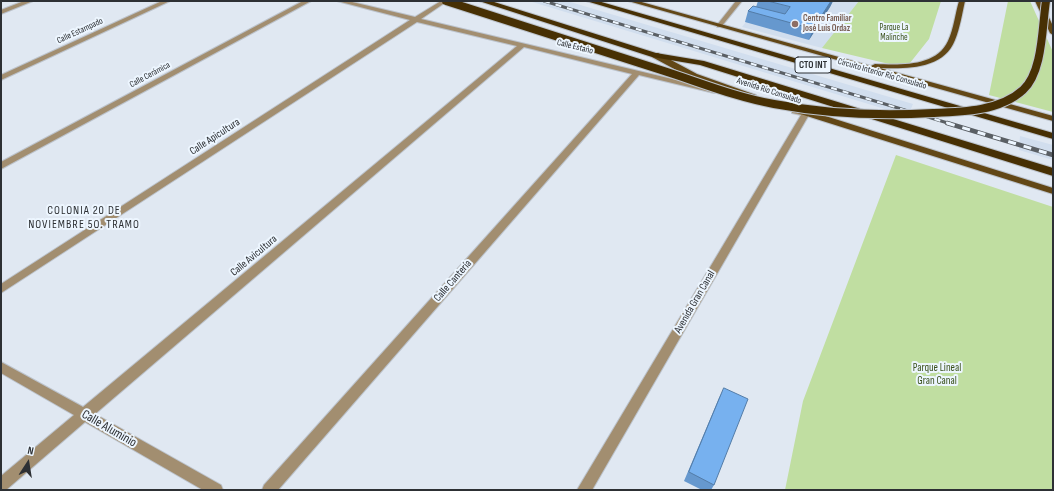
<!DOCTYPE html>
<meta charset="utf-8">
<style>
body{margin:0}
#map{position:relative;width:1054px;height:491px;overflow:hidden;background:#e0e8f2;font-family:"Sofia Sans Condensed",sans-serif}
canvas{display:block}
.frame{position:absolute;inset:0;border:2px solid #2d3034;pointer-events:none}
.north{position:absolute;left:8px;top:443px;width:40px;height:40px;-webkit-text-stroke:3px #edf6ff;paint-order:stroke;rotate:12deg;font-size:11px;font-weight:700;line-height:16px;text-align:center;color:#2d3034}
.north::after{content:'';display:block;margin:auto;width:14px;height:18px;background:#2d3034;clip-path:polygon(50% 0,100% 100%,50% 72%,0 100%)}
</style>
<div id="map">
<canvas width="1054" height="491"></canvas>
<div class="frame"></div>
<div class="north">N</div>
</div>
<script>
const context = document.querySelector('canvas').getContext('2d');
context.lineJoin = 'round';
function fillPath(path, color) { context.fillStyle = color; context.fill(path, 'evenodd'); }
function strokePath(path, color, width, dash) { context.strokeStyle = color; context.lineWidth = width; context.lineCap = dash ? 'butt' : 'round'; context.setLineDash(dash || []); context.stroke(path); }
function drawText(font, color, halo, rows, align = 'center') {
  context.font = font + ' "Sofia Sans Condensed",sans-serif'; context.lineWidth = 4; context.setLineDash([]); context.textBaseline = 'middle'; context.strokeStyle = halo; context.fillStyle = color; for (const [text, x, y, turn = 0] of rows) {
    context.save(); context.translate(x, y); context.rotate((+turn || 0) * Math.PI / 180); context.textAlign = isNaN(turn) ? turn : align; if (halo) context.strokeText(text, 0, 0); context.fillText(text, 0, 0); context.restore();
  }
}
fillPath(new Path2D(`
 M529,1h38l346,103 -5,12z
 M762,1h98l-25,44 -13,3 -80,-21z
 M1020,136l33,9v15l-34,-10z`), '#d1deee');
fillPath(new Path2D(`
 M859,1h82l-12,38 -23,29 -84,-20z
 M1008,1h22l23,51v60l-64,-17z
 M896,155l157,52v283h-268l18,-89z`), '#c0dea1');
const minor = new Path2D(`
 M24,1h9l-32,13v-4z
 M162,1h8l-169,79v-5z
 M303,1h8l-310,168v-7z
 M337,1h11l67,16 26,-16 3,2 -1,1 -22,15 293,70 4,2 -4,2 -75,-18 -361,415h-16l2,-5 368,-411 -108,-27 -429,367 126,71 2,5h-20l-118,-68 -79,68h-5v-14l73,-61 -73,-42v-11l82,45 434,-361 -100,-24 -416,271v-9l409,-264z
 M736,1h6l-21,26h-4v-2z
 M792,109l14,2 4,2 -218,377h-15l224,-375 -9,-2z`);
const major = new Path2D(`
 M628,1h10l233,65 4,-2c25,1 61,3 73,-23 6,-13 7,-27 11,-40h6c-3,13 -5,27 -10,39 -11,29 -48,29 -75,28l173,48v5z
 M1035,1h6l12,25v9l-3,-2z
 M652,53h6l39,21 59,21 -1,2h-6l-58,-19 -39,-21z
 M791,107h6l256,81v6l-262,-83z`);
const highway = new Path2D(`
 M479,1h12l165,52 48,8 349,107v8l-353,-111 -48,-8z
 M586,1h12l455,132v6z`);
strokePath(minor, '#bcc3cc', 2);
strokePath(major, '#bcc3cc', 2);
strokePath(highway, '#bcc3cc', 2);
fillPath(minor, '#a28e70');
fillPath(major, '#624716');
fillPath(highway, '#473004');
const railFar1 = new Path2D(`
 M544,1l407,123`);
const rail = new Path2D(`
 M947,123l106,32`);
strokePath(railFar1, '#5a5f64', 3);
strokePath(rail, '#5a5f64', 4.5);
strokePath(railFar1, '#edf6ff', 2, [6]);
strokePath(rail, '#edf6ff', 3, [8]);
const highwayBridge = new Path2D(`
 M446,1c72,23 143,46 215,69 38,12 74,27 113,34 53,10 106,12 159,9 30,-1 67,-2 90,-23 20,-18 19,-64 23,-89`);
strokePath(highwayBridge, '#bcc3cc', 10, []);
strokePath(highwayBridge, '#473004', 8);
fillPath(new Path2D(`
 M758,1h75l-3,6 -21,33 -64,-18 3,-11 8,-4z
 M724,388l-10,97 -3,5h-9l-18,-9 35,-83z`), '#6698ce');
fillPath(new Path2D(`
 M831,1h2l-3,6 -21,33 4,-11z`), '#537ca7');
const building = new Path2D(`
 M768,1h63l-18,28 -65,-18 5,-5 32,8 5,-7z
 M724,388l24,11 -34,86 -25,-13z`);
fillPath(building, '#77b1ef');
strokePath(building, '#537ca7', 1);
for (const [x, y, r, color] of [
 [795,24,4,"#8d6e63"]
]) { const dot = new Path2D(); dot.arc(x, y, r, 0, 2 * Math.PI); context.fillStyle = color; context.fill(dot); strokePath(dot, '#edf6ff', 1.5); }
drawText('bold 9px', '#785e54', '#edf6ff', [
 ["Centro Familiar",803,19],
 ["José Luis Ordaz",803,29]
], 'left');
drawText('9px', '#39501b', '#edf6ff', [
 ["Parque La",894,28],
 ["Malinche",894,38]
]);
drawText('9px', '#2d3034', '#edf6ff', [
 ["Calle Estampado",80,31,-25],
 ["Calle Estaño",575,47,14],
 ["Circuito Interior Río Consulado",882,74,16],
 ["Calle Cerámica",150,75,-28],
 ["Avenida Río Consulado",769,91,18]
]);
for (const [x, y, w] of [
 [813,65,36]
]) { const box = new Path2D(); box.roundRect(x - w / 2, y - 8, w, 16, 3); context.fillStyle = '#edf6ff'; context.fill(box); strokePath(box, '#2d3034', 1); }
drawText('bold 10px', '#2d3034', null, [
 ["CTO INT",813,65]
]);
drawText('11px', '#2d3034', '#edf6ff', [
 ["Calle Apicultura",215,137,-33],
 ["Calle Avicultura",254,256,-40],
 ["Calle Cantería",453,281,-49],
 ["Avenida Gran Canal",695,302,-60]
]);
drawText('11px', '#39501b', '#edf6ff', [
 ["Parque Lineal",937,368],
 ["Gran Canal",937,381]
]);
context.letterSpacing = '1px';
drawText('12px', '#2d3034', '#edf6ff', [
 ["COLONIA 20 DE",84,211],
 ["NOVIEMBRE 5O. TRAMO",84,225]
]);
context.letterSpacing = '0px';
drawText('13px', '#2d3034', '#edf6ff', [
 ["Calle Aluminio",109,429,30]
]);
</script>
